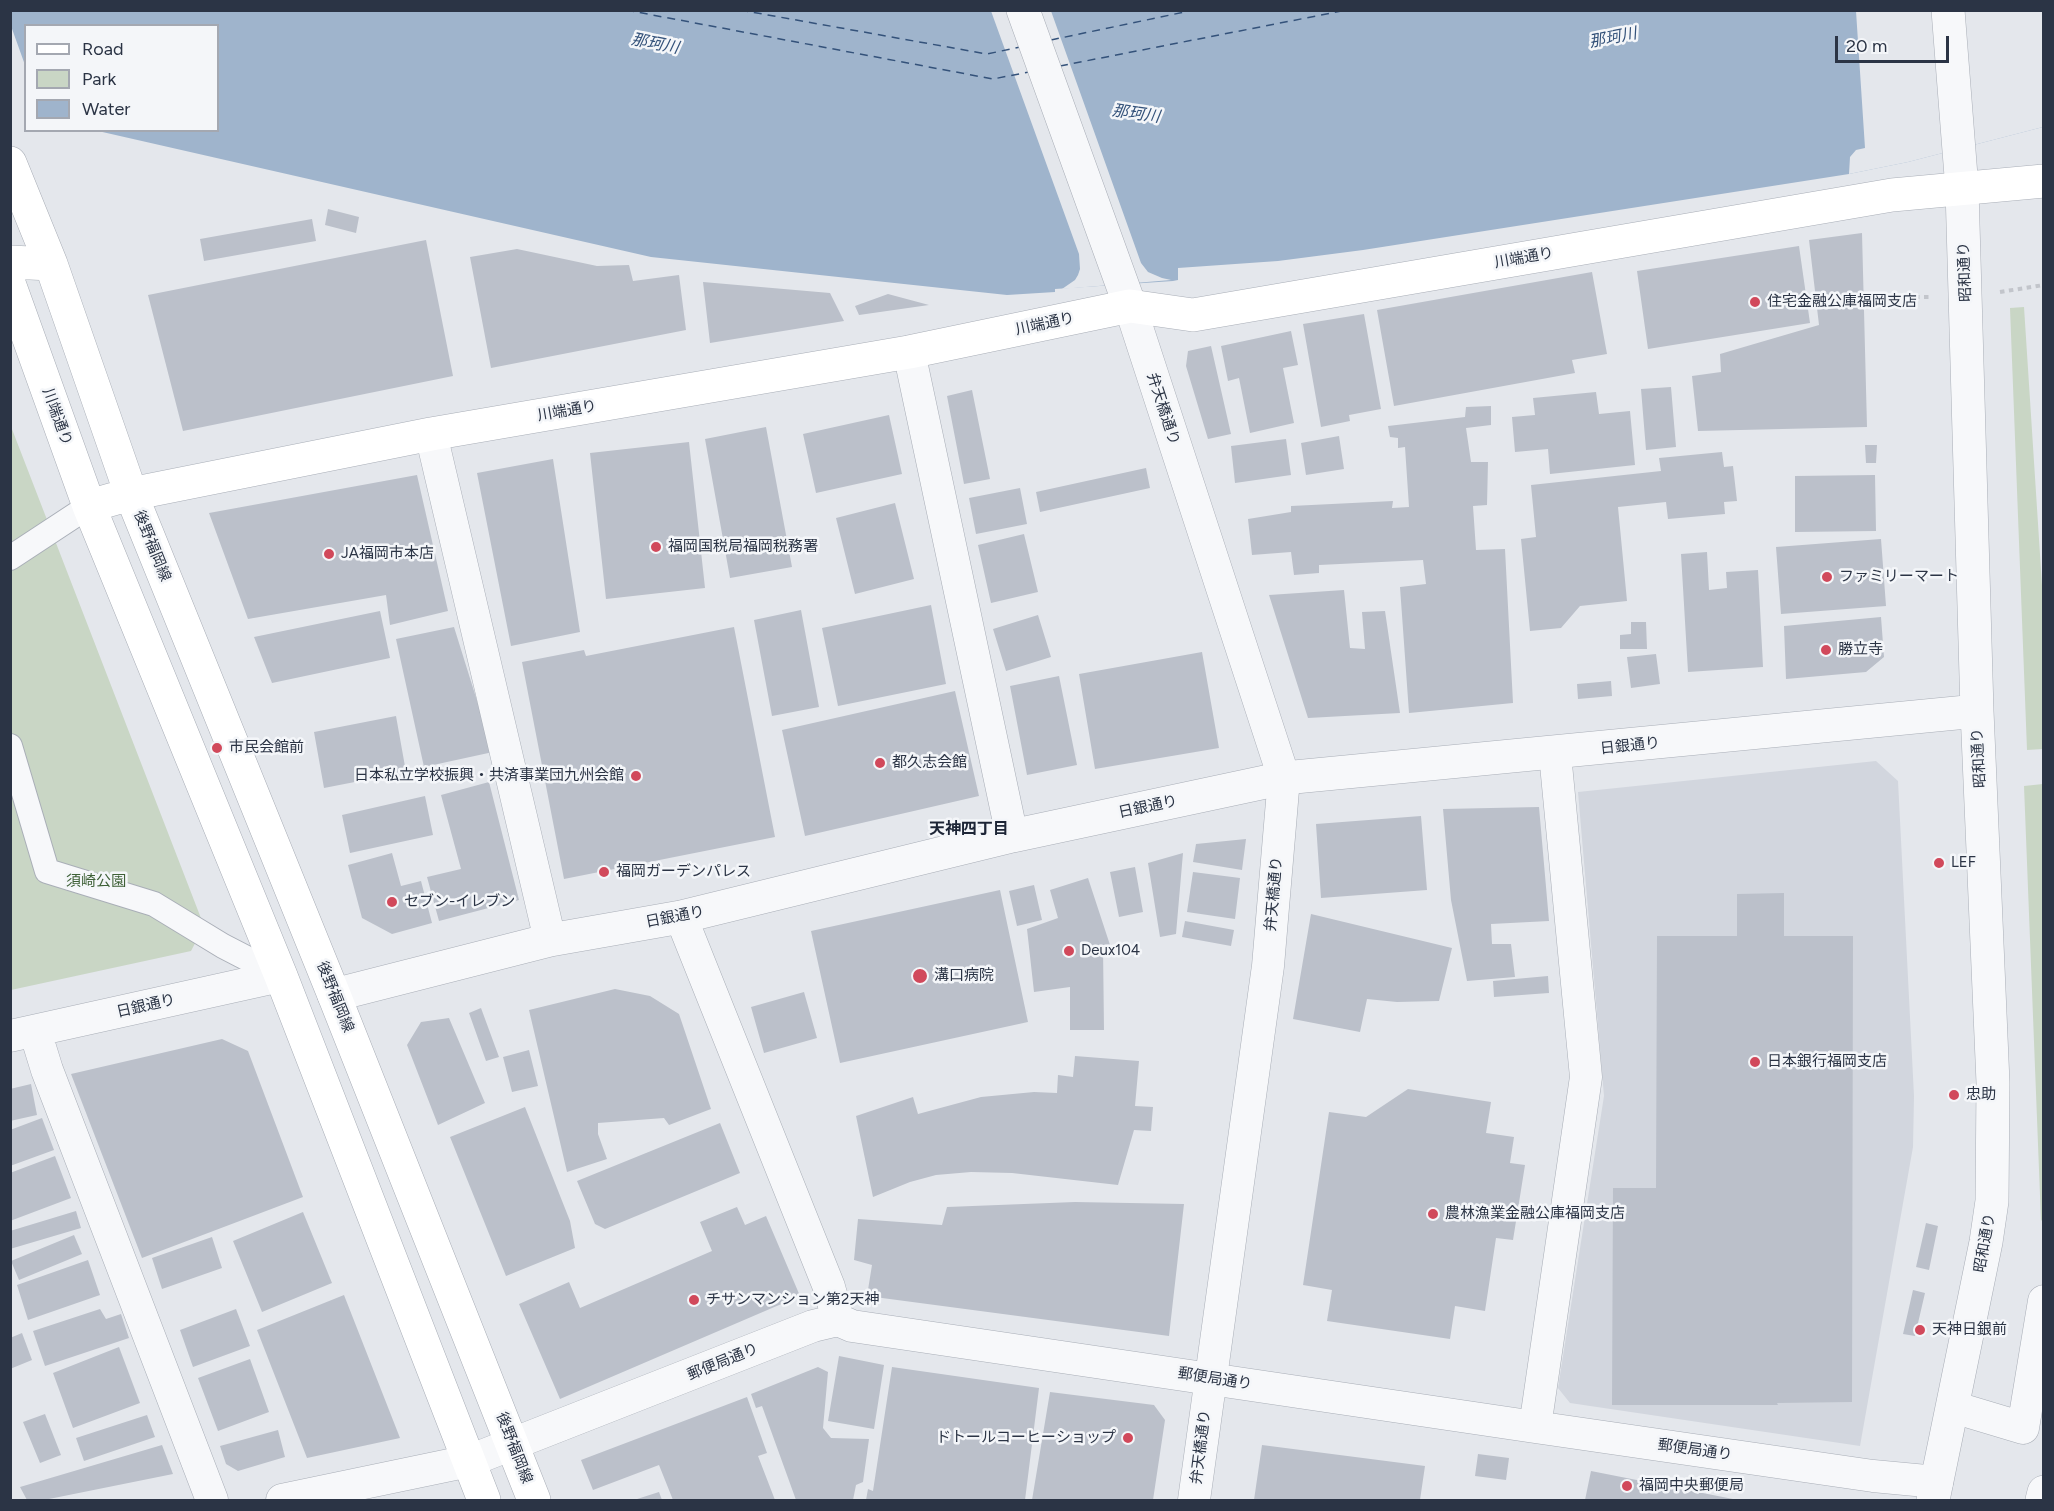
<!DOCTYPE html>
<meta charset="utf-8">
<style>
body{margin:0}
#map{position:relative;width:2054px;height:1511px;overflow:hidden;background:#e4e7ec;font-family:Figtree,sans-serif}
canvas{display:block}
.frame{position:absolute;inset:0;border:12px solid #2b3445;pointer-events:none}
.legend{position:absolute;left:24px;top:24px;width:195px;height:108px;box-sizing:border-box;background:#f4f6f9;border:2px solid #a4a8b1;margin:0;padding:8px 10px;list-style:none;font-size:18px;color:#2b3445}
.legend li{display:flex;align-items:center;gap:12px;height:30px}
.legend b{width:30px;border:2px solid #a4a8b1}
.scale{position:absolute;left:1835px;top:36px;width:114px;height:27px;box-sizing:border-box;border:3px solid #2b3445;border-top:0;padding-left:8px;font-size:18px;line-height:21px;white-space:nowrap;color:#2b3445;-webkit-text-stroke:4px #f4f6f9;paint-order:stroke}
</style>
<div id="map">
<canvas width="2054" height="1511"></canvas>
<div class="frame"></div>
<ul class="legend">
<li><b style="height:8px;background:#fff"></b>Road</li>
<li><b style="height:16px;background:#c9d6c5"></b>Park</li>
<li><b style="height:16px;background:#9fb4cc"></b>Water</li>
</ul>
<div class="scale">20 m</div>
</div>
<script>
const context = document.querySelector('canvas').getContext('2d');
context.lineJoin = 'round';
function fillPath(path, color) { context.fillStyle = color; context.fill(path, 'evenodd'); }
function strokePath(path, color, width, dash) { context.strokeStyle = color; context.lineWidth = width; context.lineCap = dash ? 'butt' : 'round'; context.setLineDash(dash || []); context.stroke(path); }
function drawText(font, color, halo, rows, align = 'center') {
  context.font = font + ' Figtree,"Noto Sans JP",sans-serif'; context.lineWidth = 5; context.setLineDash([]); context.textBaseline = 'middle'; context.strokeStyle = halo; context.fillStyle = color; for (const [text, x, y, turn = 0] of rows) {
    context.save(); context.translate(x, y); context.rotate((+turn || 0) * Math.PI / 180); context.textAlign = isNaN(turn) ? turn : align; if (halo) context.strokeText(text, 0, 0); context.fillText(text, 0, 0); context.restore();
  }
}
fillPath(new Path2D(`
 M1876,761l22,20 16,315 -1,51 -53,299 -290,-43 -12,-15 46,-292 -26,-304z`), '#d2d6de');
fillPath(new Path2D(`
 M2024,307l19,294v148l-16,1 -17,-442z
 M10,424l194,502 -13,25 -180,39z
 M2043,784l1,433 -3,4 -17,-435z`), '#c9d6c5');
fillPath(new Path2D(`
 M11,11h2032v116l-135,35 -59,12 -486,76 -85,11 -100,7v12l-5,1 -118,8v3l-48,3 -356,-38 -553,-126 120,-1v-104h-192l-1,88 -14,-3z`), '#9fb4cc');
fillPath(new Path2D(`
 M991,11h60l90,252 7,9 14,6 9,2 -109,9 13,-9 3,-5 2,-6 -1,-15z
 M1856,11h187v116l-135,35 -59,12 1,-17 6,-7 9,-2z
 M11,26l14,39 1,52 -16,-3z`), '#e4e7ec');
strokePath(new Path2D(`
 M626,10l367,69 36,-7
 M740,10l247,44 33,-7
 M1051,40l143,-30
 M1060,66l287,-56`), '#34527a', 1.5, [8, 6]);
fillPath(new Path2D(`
 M328,209l31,8 -3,16 -31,-8z
 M312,219l4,22 -112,20 -4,-22z
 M1862,233l5,194 -169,4 -6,-55 29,-4 -1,-18 99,-29 -10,-85z
 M426,240l27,136 -270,55 -35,-136z
 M1799,246l11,77 -162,26 -11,-78z
 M517,249l80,17 32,-1 4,16 46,-6 7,55 -195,38 -21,-111z
 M1592,272l15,82 -35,6 3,13 -181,33 -17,-96z
 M703,282l127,11 14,28 -134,22z
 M888,294l41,11 -70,10 -4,-9z
 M1364,314l17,95 -32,6 1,6 -29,6 -18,-103z
 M1291,331l7,34 -15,3 11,55 -44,10 -11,-55 -11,3 -7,-35z
 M1211,346l20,88 -23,5 -22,-73 2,-15z
 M1671,387l5,60 -30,3 -5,-61z
 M972,390l18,89 -26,5 -17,-88z
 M1596,392l3,22 31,-3 5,54 -85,9 -2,-25 -33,3 -3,-35 23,-2 -2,-17z
 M1491,406v19l-25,3 5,34h17l-1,43 -14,1 3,44 29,-1 8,154 -104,10 -9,-126 26,-3 -3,-24 -104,5v8l-25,2 -3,-23 -39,3 -4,-36 43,-7v-6l102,-5 -1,7 17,-1 -4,-60 -7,1v-10l-8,-1 -2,-11 77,-9 1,-10z
 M889,415l13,59 -86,19 -13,-59z
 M766,427l26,140 -62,11 -25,-139z
 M1339,436l5,33 -38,6 -5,-32z
 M1286,439l5,36 -56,8 -4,-37z
 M689,442l16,146 -99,11 -16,-146z
 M1865,445h12l-1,18h-10z
 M1722,452l2,15 9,-1 4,35 -13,1 1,12 -57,5 -2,-17 -48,5 9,94 -47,5 -19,22 -31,3 -9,-92 15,-2 -5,-52 130,-14 -2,-13z
 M553,459l27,173 -69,14 -34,-173z
 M1146,468l4,20 -110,24 -4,-20z
 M417,475l31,136 -58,14 -4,-30 -138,24 -39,-106z
 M1875,475l1,56 -81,1v-56z
 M1020,488l7,36 -51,10 -7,-36z
 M895,503l19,76 -59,15 -19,-76z
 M1024,534l14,58 -47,11 -13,-58z
 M1881,539l5,67 -105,8 -5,-67z
 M1707,552l2,38 18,-2 -1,-16 32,-2 5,97 -75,5 -7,-118z
 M1344,590l6,58 15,1 -3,-37 23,-1 15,102 -92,5 -39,-123z
 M931,605l15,79 -108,22 -16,-78z
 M801,610l18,97 -47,9 -18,-96z
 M380,611l10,47 -118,25 -18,-46z
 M1038,615l13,42 -45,14 -13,-42z
 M1881,617l3,40 -18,15 -80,7 -2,-53z
 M1631,622h15l1,27h-27v-14l11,-1z
 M454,627l39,125 -69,15 -28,-128z
 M734,627l41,210 -211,42 -42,-217 62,-12 2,6z
 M1202,652l17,96 -124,21 -16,-95z
 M1656,654l4,30 -29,4 -4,-31z
 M1059,676l18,89 -50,10 -17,-89z
 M1611,681l1,15 -34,3 -1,-15z
 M955,691l24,105 -174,40 -23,-106z
 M396,716l10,56 -82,16 -10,-56z
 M489,782l30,118 -80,21 -12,-44 34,-8 -20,-74z
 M425,796l8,39 -83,18 -8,-38z
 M1539,807l10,114 -58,3 1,20h19l4,33 -48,4 -16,-81 -8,-91z
 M1421,816l6,74 -106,8 -5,-74z
 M1246,839l-4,31 -49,-8 3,-18z
 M392,853l9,33 20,-5 11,42 -40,11 -30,-16 -14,-53z
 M1183,853l-7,81 -16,3 -12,-74z
 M1135,867l8,45 -24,5 -9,-45z
 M1193,872l47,6 -5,41 -48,-7z
 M1088,878l22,67 -7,2 1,83h-34v-43l-36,5 -7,-63 31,-11 -8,-28z
 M1034,885l8,35 -25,6 -8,-35z
 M1000,890l28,132 -188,41 -29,-132z
 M1784,893v43h69l-1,466 -75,1 1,2h-166l1,-217h43l1,-252h80v-42z
 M1311,914l141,34 -13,53 -42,1 -30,-3 -7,33 -67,-13z
 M1185,921l49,9 -3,16 -49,-9z
 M1548,976l1,17 -55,4 -1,-16z
 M615,989l35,7 29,18 32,95 -42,16 -5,-7 -66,5v11l9,25 -40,13 -38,-162z
 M804,992l13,46 -53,15 -13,-46z
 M481,1008l18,49 -13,4 -17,-48z
 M449,1018l36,85 -47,22 -31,-80 14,-23z
 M222,1039l26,12 55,146 -161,61 -71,-184z
 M529,1050l9,36 -26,6 -9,-35z
 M1075,1056l64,5 -4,45 18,1 -2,24 -17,-1 -16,55 -106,-12 -41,-1 -35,3 -26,7 -37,15 -17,-81 57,-19 5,17 63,-17 53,-5 23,1 1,-18 15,2z
 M31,1084l6,31 -27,6v-32z
 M1408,1089l83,13 -5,31 28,4 -4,26 15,2 -12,75 -17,-2 -11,73 -30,-5 -5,33 -123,-18 5,-31 -29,-5 26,-173 37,5z
 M525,1107l45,114 5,27 -69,28 -56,-139z
 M42,1118l12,32 -44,16v-36z
 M720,1123l20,50 -135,56 -10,-5 -18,-43z
 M55,1156l16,42 -61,23v-48z
 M1075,1202l109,2 -15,132 -302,-40 5,-31 -18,-5 4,-41 84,6 5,-18z
 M737,1207l8,18 21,-9 34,80 -240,103 -41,-95 50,-22 11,26 132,-57 -12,-29z
 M76,1211l5,17 -71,21v-18z
 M303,1212l29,71 -70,29 -29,-71z
 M1926,1223l12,3 -9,44 -13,-3z
 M74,1235l8,19 -63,26 -8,-19z
 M212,1237l10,31 -60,21 -10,-31z
 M88,1260l12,35 -72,25 -11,-35z
 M1913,1290l12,3 -10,43 -12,-2z
 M344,1295l56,143 -93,20 -50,-128z
 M100,1309l6,10 15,-5 8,24 -84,28 -12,-35z
 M236,1309l14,37 -57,21 -13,-37z
 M22,1333l10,27 -22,9v-31z
 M119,1347l21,56 -67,25 -20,-55z
 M839,1356l45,9 -10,64 -46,-8z
 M250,1359l19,53 -51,19 -20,-53z
 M818,1367l10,5 -5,56 8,10 38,1 -6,43 -7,3 -3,15h-57l-34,-94 -6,2 -5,-14z
 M892,1367l147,21 -14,112h-159l2,-11 5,2z
 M1050,1392l104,13 11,15 -12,80h-121z
 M747,1397l20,56 -9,3 17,44h-102l-14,-35 -66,25 -12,-30z
 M45,1414l16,41 -21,8 -17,-41z
 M147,1415l8,22 -71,24 -8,-23z
 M278,1430l7,27 -47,14 -12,-7 -6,-18z
 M162,1445l11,29 -129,26h-17l-7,-13z
 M1262,1445l163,21 -5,34h-166z
 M1478,1454l31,4 -3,22 -31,-4z
 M1591,1471l142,28v1h-148z
 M659,1492l3,8h-28z`), '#bbc0ca');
const pedestrian = new Path2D(`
 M10,558l79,-52
 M10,746l37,125 107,33 69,42 58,30`);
const minor = new Path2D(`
 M1130,306l154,472 -16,188 -74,534
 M909,352l103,484
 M431,434l119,506
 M681,917l148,370 9,33
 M35,1031l12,39 165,430
 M10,1036l271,-60
 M1953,1407l70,21 21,-127
 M1535,1427l51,-350 -31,-323
 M282,1500l187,-39 344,-135 25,-6 14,6 683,101 338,49 64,6`);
const tertiary = new Path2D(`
 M1023,10l107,296
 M334,995l216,-55 131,-23 331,-81 272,-58 693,-67
 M1933,1500l53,-258 6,-41 1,-118 -16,-372 -15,-522 -14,-179
 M2042,1500l2,-8`);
const secondary = new Path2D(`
 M10,163l41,101 80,230 203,501 200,505
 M10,262l41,2
 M10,286l79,220 192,470 203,524
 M89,506l42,-12 300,-60 478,-82 221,-46 63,9 699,-120 152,-14`);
strokePath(pedestrian, '#a9aeb7', 26);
strokePath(minor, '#a9aeb7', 33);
strokePath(tertiary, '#a9aeb7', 34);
strokePath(secondary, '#a9aeb7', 34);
strokePath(new Path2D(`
 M2000,292l44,-7
 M1906,297h24`), '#c2c5cb', 4, [4.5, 4.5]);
strokePath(pedestrian, '#f7f8fa', 24);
strokePath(minor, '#f7f8fa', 32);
strokePath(tertiary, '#f7f8fa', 33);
strokePath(secondary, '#fff', 33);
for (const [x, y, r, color] of [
 [1755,302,6,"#d1495b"],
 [656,547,6,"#d1495b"],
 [329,554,6,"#d1495b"],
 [1827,577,6,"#d1495b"],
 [1826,650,6,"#d1495b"],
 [217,748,6,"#d1495b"],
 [880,763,6,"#d1495b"],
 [636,776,6,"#d1495b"],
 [1939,863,6,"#d1495b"],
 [604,872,6,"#d1495b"],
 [392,902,6,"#d1495b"],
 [1069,951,6,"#d1495b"],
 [920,976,8,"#d1495b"],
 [1755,1062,6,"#d1495b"],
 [1954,1095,6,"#d1495b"],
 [1433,1214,6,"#d1495b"],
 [694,1300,6,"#d1495b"],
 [1920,1330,6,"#d1495b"],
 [1128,1438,6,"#d1495b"],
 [1627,1486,6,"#d1495b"]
]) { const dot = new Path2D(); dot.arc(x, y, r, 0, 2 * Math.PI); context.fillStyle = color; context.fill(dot); strokePath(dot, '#f4f6f9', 2); }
drawText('15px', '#2b3445', '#f4f6f9', [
 ["川端通り",1524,258,-10],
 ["昭和通り",1965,272,-92],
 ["川端通り",1045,324,-12],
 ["弁天橋通り",1163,409,72],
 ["川端通り",567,411,-10],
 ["川端通り",57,417,70],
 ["後野福岡線",152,546,68],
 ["日銀通り",1630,746,-6],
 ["昭和通り",1979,758,-93],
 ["日銀通り",1148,807,-12],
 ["弁天橋通り",1274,894,-85],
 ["日銀通り",675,917,-11],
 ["後野福岡線",335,997,68],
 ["日銀通り",146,1006,-13],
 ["昭和通り",1985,1243,-80],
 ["郵便局通り",723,1362,-22],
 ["郵便局通り",1215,1379,9],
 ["弁天橋通り",1201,1447,-83],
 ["後野福岡線",514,1448,69],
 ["郵便局通り",1695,1450,8]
]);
drawText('15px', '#2b3445', '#f4f6f9', [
 ["住宅金融公庫福岡支店",1767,302],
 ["福岡国税局福岡税務署",668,547],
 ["JA福岡市本店",341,554],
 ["ファミリーマート",1839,577],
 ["勝立寺",1838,650],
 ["市民会館前",229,748],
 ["都久志会館",892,763],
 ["日本私立学校振興・共済事業団九州会館",624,776,"right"],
 ["LEF",1951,863],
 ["福岡ガーデンパレス",616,872],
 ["セブン-イレブン",404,902],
 ["Deux104",1081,951],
 ["溝口病院",934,976],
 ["日本銀行福岡支店",1767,1062],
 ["忠助",1966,1095],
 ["農林漁業金融公庫福岡支店",1445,1214],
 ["チサンマンション第2天神",706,1300],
 ["天神日銀前",1932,1330],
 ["ドトールコーヒーショップ",1116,1438,"right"],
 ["福岡中央郵便局",1639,1486]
], 'left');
drawText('15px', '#3f6138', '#f4f6f9', [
 ["須崎公園",96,882]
]);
drawText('italic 16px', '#34527a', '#f4f6f9', [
 ["那珂川",1613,38,-11],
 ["那珂川",655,44,11],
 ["那珂川",1136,114,8]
]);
drawText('bold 16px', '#1d2536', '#f4f6f9', [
 ["天神四丁目",969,829]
]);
</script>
